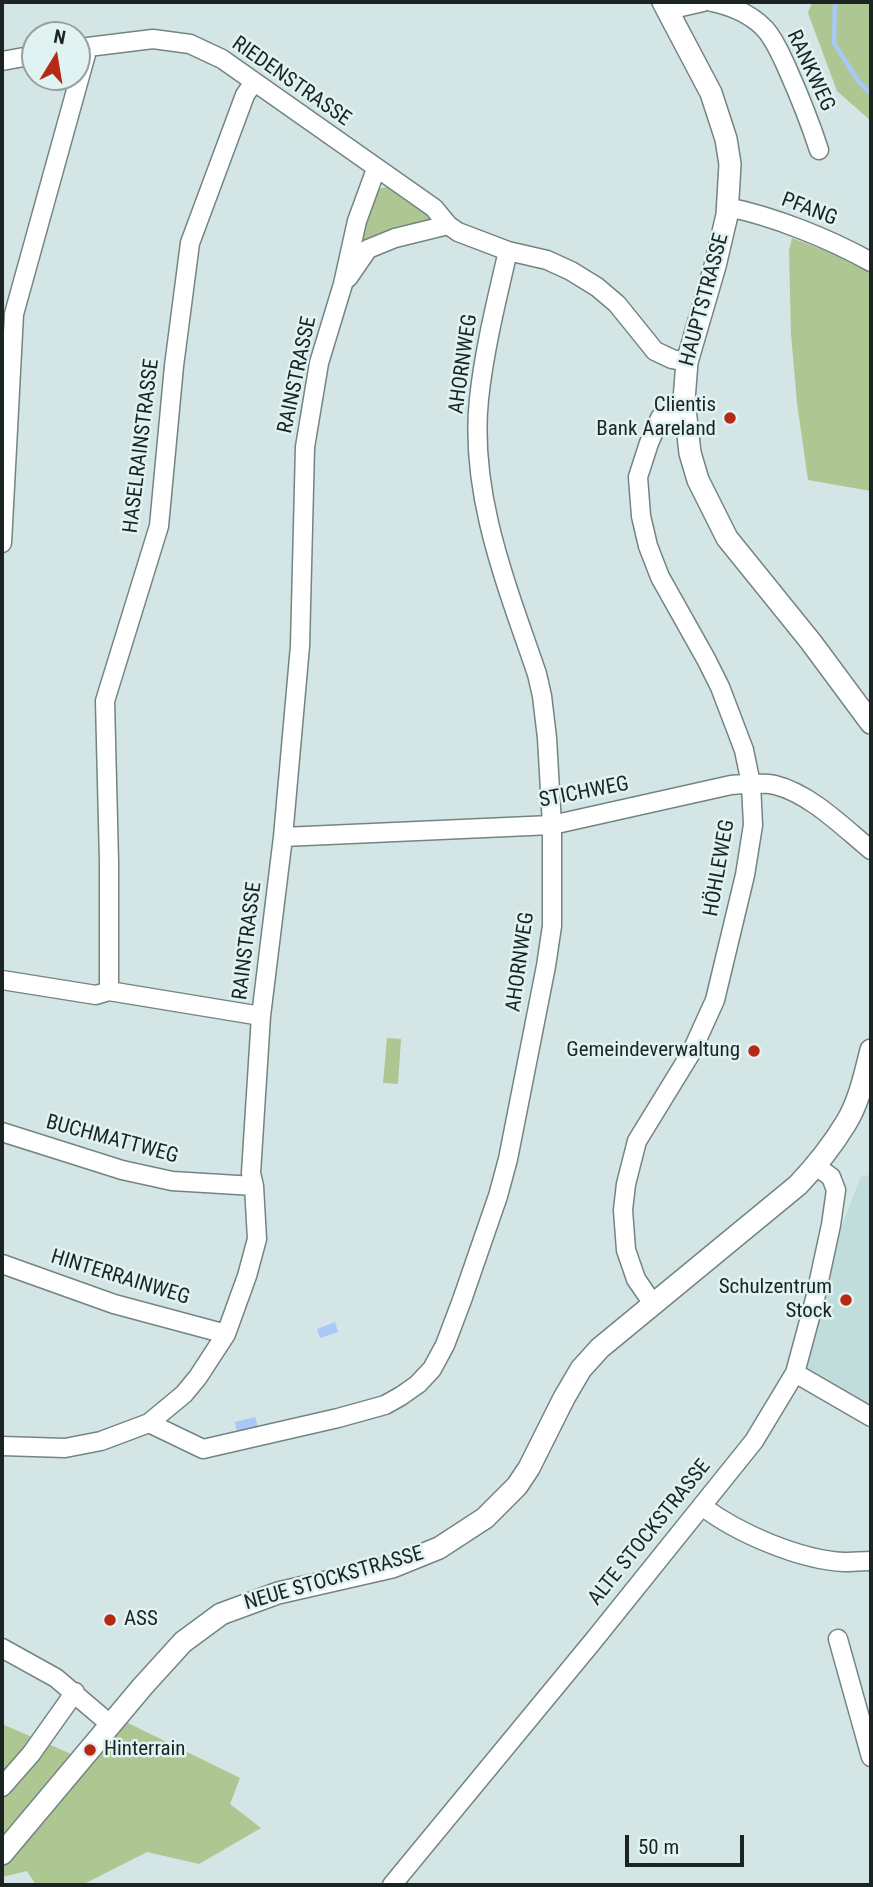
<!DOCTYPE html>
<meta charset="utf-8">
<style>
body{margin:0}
#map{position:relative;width:873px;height:1887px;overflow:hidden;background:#d3e5e4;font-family:"Roboto Condensed",sans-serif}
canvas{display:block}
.frame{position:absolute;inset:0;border:4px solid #1c2323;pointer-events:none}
.north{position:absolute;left:21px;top:21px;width:70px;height:70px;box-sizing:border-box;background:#e0f3f2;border:2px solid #92a09f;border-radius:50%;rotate:11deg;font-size:19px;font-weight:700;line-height:28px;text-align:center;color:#1c2323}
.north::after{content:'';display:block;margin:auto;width:24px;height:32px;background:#b62914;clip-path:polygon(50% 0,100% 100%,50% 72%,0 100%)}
.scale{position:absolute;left:625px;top:1835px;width:119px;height:32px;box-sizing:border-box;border:4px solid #1c2323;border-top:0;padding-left:9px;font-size:21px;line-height:24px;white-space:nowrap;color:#1c2323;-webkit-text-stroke:5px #e0f3f2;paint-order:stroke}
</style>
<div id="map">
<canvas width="873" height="1887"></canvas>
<div class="frame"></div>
<div class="north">N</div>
<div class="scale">50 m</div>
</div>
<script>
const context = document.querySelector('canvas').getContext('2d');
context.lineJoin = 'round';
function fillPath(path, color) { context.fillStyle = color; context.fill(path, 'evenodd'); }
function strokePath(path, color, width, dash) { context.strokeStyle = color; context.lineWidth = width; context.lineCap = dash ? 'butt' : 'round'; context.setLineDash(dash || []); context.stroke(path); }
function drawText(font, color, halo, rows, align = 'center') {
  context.font = font + ' "Roboto Condensed",sans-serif'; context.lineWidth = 5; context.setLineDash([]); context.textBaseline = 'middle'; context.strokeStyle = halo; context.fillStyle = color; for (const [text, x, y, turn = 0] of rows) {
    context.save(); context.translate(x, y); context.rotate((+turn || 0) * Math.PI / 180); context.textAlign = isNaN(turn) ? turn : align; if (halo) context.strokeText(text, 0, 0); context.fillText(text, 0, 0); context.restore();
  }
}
fillPath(new Path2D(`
 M871,1175v230l-69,-33 39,-144 20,-52z`), '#c0dcdb');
fillPath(new Path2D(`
 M812,2h59v119l-34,-30 -29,-78z
 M386,187l10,3 33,22 2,5 -4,6 -63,21 -4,-5 19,-50z
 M792,238l79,30v223l-63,-11 -11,-77 -6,-69 -2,-83z
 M387,1038l14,1 -3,45 -15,-1z
 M126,1722l114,56 -10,26 31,24 -62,36 -52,-12 -65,33h-46l-9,-14 -25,6v-153l90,39z`), '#aec792');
fillPath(new Path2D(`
 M335,1322l3,10 -18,6 -3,-9z
 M255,1417l3,10 -21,5 -2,-10z`), '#a8c8f8');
strokePath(new Path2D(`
 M835,2l-1,41 24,38 13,13`), '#a8c8f8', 4.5);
const minor = new Path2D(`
 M712,2c19,4 39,12 53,27 10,11 16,26 22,39 12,27 23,54 32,82
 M667,12l14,-5 22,-5
 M2,61l33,-6
 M727,207c46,9 103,32 144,55
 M348,278l20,-29 27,-11 53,-13
 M2,543l12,-229 74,-267 65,-8 37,5 32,15 212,149 14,17 10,7 50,19 39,9 24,11 26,16 20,17 38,47 17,8 15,3
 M283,837l269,-12 179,-40c14,-1 31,-3 44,0 36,9 69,43 96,65
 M2,980l94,15 13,-4 152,25
 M109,991v-129l-4,-161 54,-175 15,-160 16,-123 55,-148 9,-13
 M2,1132l120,38 50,11 82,5
 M2,1264l112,40 112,30
 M653,1304l-17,-25 -10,-29 -3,-40 3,-26 11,-43 54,-88 24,-53 30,-125 8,-50 -2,-41 -7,-34 -24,-63 -14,-28 -46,-82 -12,-31 -7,-30 -3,-39 11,-34 11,-25 25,-2
 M795,1373l76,44
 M149,1423l54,26 135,-31 47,-13 16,-9 17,-12 14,-15 13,-24 17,-45 36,-104 10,-37 38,-193 6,-40v-101l-5,-87 -5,-42 -5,-22c-30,-88 -68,-180 -58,-275 5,-48 18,-101 29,-148
 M2,1446l63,2 36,-7 48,-18 35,-29 14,-17 28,-43 21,-58 10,-37 -3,-53 -3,-13 10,-157 22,-179 17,-191 5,-199 14,-84 24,-79 14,-63 19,-52
 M702,1506c35,27 98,54 142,56 9,0 18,-1 27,-1
 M838,1639l33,118
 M2,1648l54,30 55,47
 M2,1787l29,-33 44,-62
 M392,1885l202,-245 160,-199 41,-68 20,-74 16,-74 5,-35 -5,-13 -15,-11`);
const tertiary = new Path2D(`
 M663,2l48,91 15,46 4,25 -3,51 -12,51 -28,96 -3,38 6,53 8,27 29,58 84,104 60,81
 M2,1854l141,-168 40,-44 38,-28 57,-21 114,-26 47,-19 46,-30 32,-32 12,-18 35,-70 17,-29 19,-21 198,-163c18,-19 34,-39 48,-62 13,-21 19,-49 25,-73`);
strokePath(minor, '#738483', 21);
strokePath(tertiary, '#738483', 24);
strokePath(minor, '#fff', 18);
strokePath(tertiary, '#fff', 21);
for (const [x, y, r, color] of [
 [730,418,7,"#b62914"],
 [754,1051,7,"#b62914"],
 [846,1300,7,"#b62914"],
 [110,1620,7,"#b62914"],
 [90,1750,7,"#b62914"]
]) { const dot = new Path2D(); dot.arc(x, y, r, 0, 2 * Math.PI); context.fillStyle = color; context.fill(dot); strokePath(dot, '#e0f3f2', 2.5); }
drawText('21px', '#1c2323', '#e0f3f2', [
 ["RANKWEG",810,71,65],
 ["RIEDENSTRASSE",291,82,35],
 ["PFANG",809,210,21],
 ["HAUPTSTRASSE",705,300,-75],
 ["AHORNWEG",464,364,-82],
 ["RAINSTRASSE",298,375,-78],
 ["HASELRAINSTRASSE",142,446,-83],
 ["STICHWEG",584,793,-11],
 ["HÖHLEWEG",720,868,-80],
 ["RAINSTRASSE",248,941,-83],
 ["AHORNWEG",521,962,-82],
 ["BUCHMATTWEG",112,1140,15],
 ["HINTERRAINWEG",120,1278,17],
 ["ALTE STOCKSTRASSE",650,1533,-51],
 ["NEUE STOCKSTRASSE",334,1579,-16]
]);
drawText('21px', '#1c2323', '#e0f3f2', [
 ["Clientis",716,406],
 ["Bank Aareland",716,430],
 ["Gemeindeverwaltung",740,1051],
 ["Schulzentrum",832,1288],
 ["Stock",832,1312],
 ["ASS",124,1620,"left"],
 ["Hinterrain",104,1750,"left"]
], 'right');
</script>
